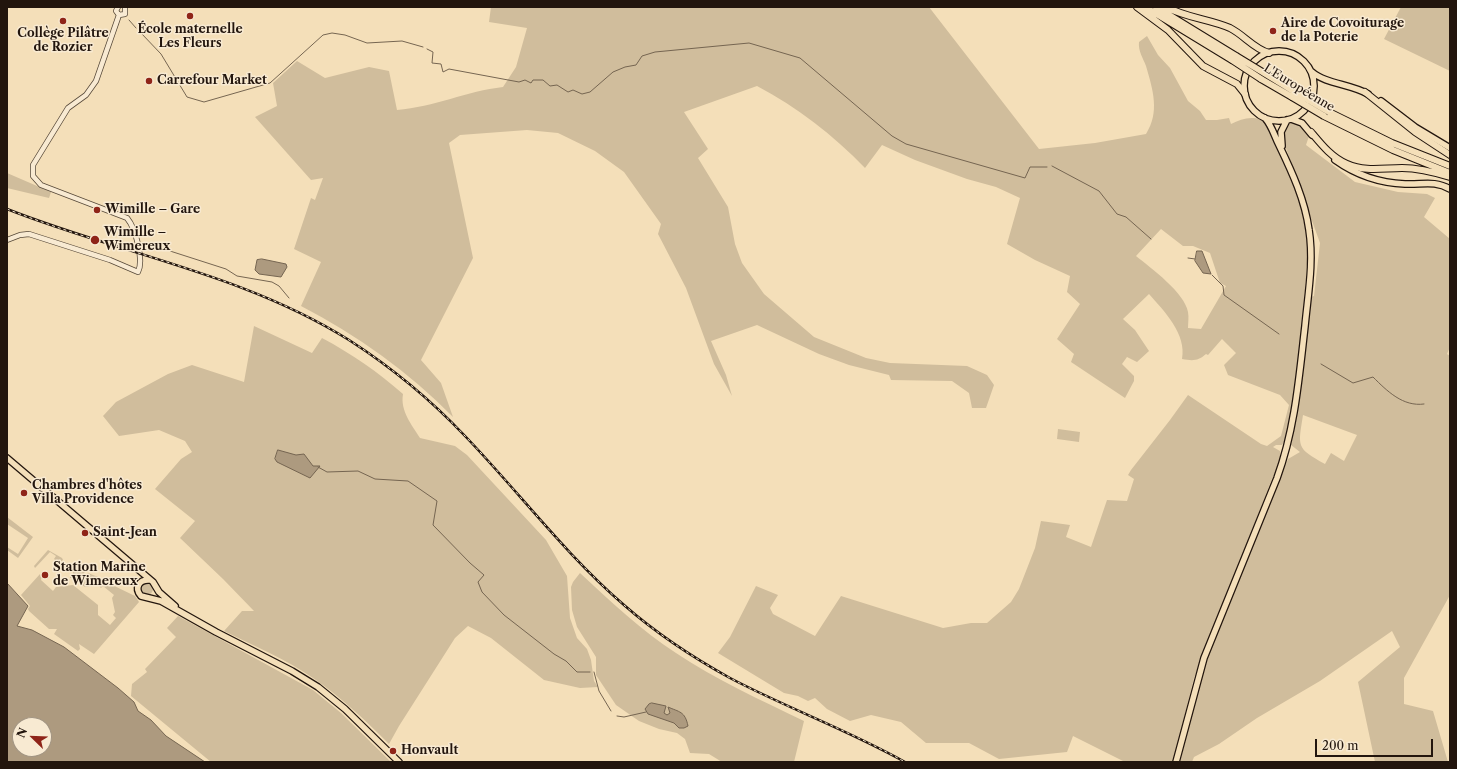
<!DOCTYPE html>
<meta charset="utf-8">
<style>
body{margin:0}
#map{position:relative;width:1457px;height:769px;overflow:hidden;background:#f4dfb9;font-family:"Libre Caslon Text",serif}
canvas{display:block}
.frame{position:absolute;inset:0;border:8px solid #22150d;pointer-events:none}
.north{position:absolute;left:12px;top:717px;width:40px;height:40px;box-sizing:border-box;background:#f8ead2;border:1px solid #a29583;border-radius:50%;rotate:293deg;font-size:11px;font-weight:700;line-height:16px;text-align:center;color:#22150d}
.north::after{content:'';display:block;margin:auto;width:14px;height:18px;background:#8f2418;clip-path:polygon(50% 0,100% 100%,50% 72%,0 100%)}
.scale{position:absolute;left:1315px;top:739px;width:118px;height:18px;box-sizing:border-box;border:2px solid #22150d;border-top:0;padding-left:5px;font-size:12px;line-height:14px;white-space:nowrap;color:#22150d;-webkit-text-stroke:3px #f8ead2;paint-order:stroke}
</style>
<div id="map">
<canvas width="1457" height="769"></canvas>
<div class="frame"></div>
<div class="north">N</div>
<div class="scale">200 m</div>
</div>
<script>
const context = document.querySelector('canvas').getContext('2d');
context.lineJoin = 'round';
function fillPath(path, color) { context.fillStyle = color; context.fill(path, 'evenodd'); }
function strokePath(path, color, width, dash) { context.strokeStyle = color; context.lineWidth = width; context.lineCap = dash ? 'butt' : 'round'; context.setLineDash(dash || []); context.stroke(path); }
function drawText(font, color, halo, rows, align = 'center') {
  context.font = font + ' "Libre Caslon Text",serif'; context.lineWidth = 3; context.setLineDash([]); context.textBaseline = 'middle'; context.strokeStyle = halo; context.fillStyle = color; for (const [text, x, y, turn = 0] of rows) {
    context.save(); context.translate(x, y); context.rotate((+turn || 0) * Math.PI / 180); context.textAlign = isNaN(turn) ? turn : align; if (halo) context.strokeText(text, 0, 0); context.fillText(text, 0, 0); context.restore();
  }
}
fillPath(new Path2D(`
 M491,7h438l110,142 56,-6 51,-9c14,-22 7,-44 0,-68 -3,-8 -8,-15 -7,-24l8,-6 11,19 12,13 18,33 12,10 6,9h11l12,-2 2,6c12,-6 26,-10 37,1l31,74 8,38v26l-4,54 -13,115 -8,13h-6l-3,2 7,4v11l-8,17 -78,199 -21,84h-48l-52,-26 -6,16 -68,7 -30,-16h-43l-25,-21 -30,-7 -21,6 -23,-12 -12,-11 -7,3 -10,-5 -14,-3 -66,-40 12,-16 26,-51 22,9 -8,13 3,6 42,22 26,-40 102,32 28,-5h16l24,-21 8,-13 16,-41 6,-27 29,4 -4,12 25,10 16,-47 20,1 7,-22 -6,-4 3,-5 39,-50 18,-25 73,49 6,2 14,-10 8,-31 -9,-10 -52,-20 -4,-10 12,-12 -14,-14 -14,16 -2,-1c-8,7 -13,7 -24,5 5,-25 -18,-48 -33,-65l-26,25 12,11 14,21 -12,11 -10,-5 -5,7 12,12v5l-9,17 -54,-36 3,-8 -17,-15 23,-35 -13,-12 3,-16 -35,-16 -28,-16 13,-46 -24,-11 -29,-8 -52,-19 -33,-15 -17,23c-32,-33 -68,-61 -108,-82l-73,26 24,37 -10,9 30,49 7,37 7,19 22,31 50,43 52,21 24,5 77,3 20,9 7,10 -8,23h-14l-3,-15 -17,-12 -61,-1 -2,-5 -40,-10 -30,-11 -62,-29 -46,16 15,34 6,21 -18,-32 -28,-76 -28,-54 3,-10 -37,-52 -29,-21 -37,-18 -31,-3 -67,5 -11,8 24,115 -52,102 20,23 12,34c-44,-45 -96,-82 -152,-111l20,-44 -27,-13 17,-51 4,2 8,-22 -12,2 -56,-63 22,-11 -4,-23 24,-22 28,17 44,-11 20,4 8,39c37,-3 70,-19 106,-23l13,-20 11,-39 -38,-6zM1161,229l22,17h10l17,7 10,30 6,3 -25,43 -13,-1c0,-5 1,-11 0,-16 -3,-19 -37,-44 -52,-56z
 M1401,7h49v64l-66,-32z
 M1293,122l8,4 8,10 -3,9 49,37 43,10 29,2 8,4 -11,19 26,22v108l-3,7 3,2v239l-46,83v26l29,7 15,51h-73l-17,-80 42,-35 -8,-16 -72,50 -63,37 -38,26 -25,13 -2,5h-12l24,-95 84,-208 12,-7 -9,-7 7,-36 13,-112 3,-1 6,-53 -37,-103v-9l4,-8zM1303,415l54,20 -13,26 -13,-8 -6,11c-29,-16 -27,-17 -22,-49z
 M7,173l44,19 -2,6 -42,-10z
 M254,326l58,27 10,-15c30,16 56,34 81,56 -3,17 9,31 17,44l35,8 12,9 79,85 21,36 3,42 7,20 10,11 4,11 3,21 4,6 -18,1 -36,-8 -53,-42 -23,-12 -13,12 -56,88 -10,18c-24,-24 -48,-47 -76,-66 -27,-19 -59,-32 -89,-47l18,-20h12l-31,-32 -43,-41 15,-17 -40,-32 26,-30 11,-7 -7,-11 -26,-11 -40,6 -16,-20 13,-14 52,-28 24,-9 52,17z
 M1058,429l22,3 -1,10 -22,-3z
 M7,517l26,20 -15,21 -11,-8v-3l11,7 10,-16 -21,-14z
 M48,550l14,8 1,2 -4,3 -5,-4 2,-3 -6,-4 -15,16 -1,-2z
 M67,563h3l15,9 -5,6h-10v-2l3,-1v-5h-4l2,-2 -3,-3h-2z
 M88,573l10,4 1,2 -5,7 -9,1 -3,-2 3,-3 -2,-3z
 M580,573c31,29 61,57 96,80 40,27 85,47 128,68l-10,41h-72l-13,-8 -19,-1 -5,-14 -8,-6 -18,-4 -20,-8 -23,-16 -20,-30v-18l-19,-30 -5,-17 -1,-23 2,-5z
 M40,574l2,2 -1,4 12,11 3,-4 17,-2 25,20v10l12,10 6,-7 -3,-3 2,-3 -3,-14 2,-3 -11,-9 -2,2 -1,-1 -1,-2 3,-5 33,16 4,6 -45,52 -15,-10 1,5 -2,2 -24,-17 3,-5h-8l-20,-18 -1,-2 2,-3 -9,-11z
 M141 589a6 6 0 1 1 12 0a6 6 0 1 1-12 0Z
 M178,616l135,74 28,23 50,49h-180l-80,-66 1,-12 15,-12 -2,-3 31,-32 -9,-9z`), '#d0bd9c');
const water = new Path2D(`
 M1197,251h5l9,23 -8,-1 -8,-12z
 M262,259l24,5 1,3 -6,10 -22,-3 -4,-4 2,-10z
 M278,450l18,5 8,-1 9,12h7l-10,12 -33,-16 -2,-3z
 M7,583l21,23 -11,20 15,4 32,17 54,41 16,14 4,9 13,9 15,16 39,26h-198zM20,725h24v24h-24z
 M652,703l14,3 -2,7 3,2 3,-2 -2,-6c11,5 17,4 20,19l-4,2h-5l-5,-5 -26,-9 -3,-5 4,-5z`);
fillPath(water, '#ad9a7f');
strokePath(water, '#756551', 1);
strokePath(new Path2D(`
 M129,20l7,8
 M141,33l20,21 26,43 17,5 66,-19 53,-48 9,-2 13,2 22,8 35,-2 21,6
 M427,49l6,3 -1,11 9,1 2,8 6,-3 70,13 6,-2 6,3 2,-3h10l7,6 7,-1 11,7 5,-2 9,4 8,-2 23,-20 12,-5 11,-2 6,-9 13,-4 94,-9 51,15 92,78 14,8 119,34 5,-11h17
 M1052,166l47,25 18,23 9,3 25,22
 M169,248l1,3 56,18 11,7 35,6 7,4 10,12
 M1188,258l7,1
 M1212,275l11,11 1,9 55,39
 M1321,364l32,19 20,-6c14,14 30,30 51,27
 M318,467l9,5 31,-1 17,8 33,2 29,20 -4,24 37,38 14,12 -6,7 4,10 22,23 50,39 12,7 11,11h13
 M594,672l5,19 12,20
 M617,716l7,1 22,-5`), '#756551', 1);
const minor = new Path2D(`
 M118,7l-2,4 3,4
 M119,15l6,-1v-7
 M7,240l13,-5 9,-1 81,26 28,12c6,-12 -2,-43 -11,-54l-86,-33 -8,-9v-11l35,-57 18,-13 10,-14 23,-66`);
const major = new Path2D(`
 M1244 86a35 35 0 1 1 70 0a35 35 0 1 1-70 0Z
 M1312,72c14,12 39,12 56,22
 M1381,101l34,26 35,21
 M1291,119l11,4 10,12
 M1282,146l-1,-14 6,-12
 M1335,160c21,15 44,23 70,24 17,1 29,-4 45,5
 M7,458l146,124 6,10 16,14
 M150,580c-11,-1 -16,8 -9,16l20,5 55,31 76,39 26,16 27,22 54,53
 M1176,762l28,-104 73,-180c18,-49 22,-100 28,-152 3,-32 9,-64 4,-96 -4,-30 -17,-58 -30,-85 -5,-10 -7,-19 -14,-27`);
const highway = new Path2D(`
 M1137,7l31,23 35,36 34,18 8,10
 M1145,7l87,53
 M1156,7l80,49
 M1166,7c21,11 43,12 64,21 14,7 24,21 39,25
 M1264,73l31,19
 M1261,79l31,18
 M1365,92l50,40 35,23
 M1329,112l63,31 58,23
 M1324,116l69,34 57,23
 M1311,132c10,12 21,26 36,32 18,8 36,4 55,4 16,0 32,4 48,9`);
strokePath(minor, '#564838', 6);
strokePath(major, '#22150d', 8);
strokePath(highway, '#22150d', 8);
strokePath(minor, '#f8ead2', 4.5);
strokePath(major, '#f4dfb9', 5.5);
strokePath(highway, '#f4dfb9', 6);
const rail = new Path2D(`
 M7,209c114,45 237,65 342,131 42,27 81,59 116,96 53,55 100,118 159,169 32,28 68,52 106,73 57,30 118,52 175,84`);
strokePath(rail, '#22150d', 2.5);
strokePath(rail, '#f8ead2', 1, [3]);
const highwayBridge = new Path2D(`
 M1236,56l28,17
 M1232,60l29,19
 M1295,92l34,20
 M1292,97l32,19`);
strokePath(highwayBridge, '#22150d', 8, []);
strokePath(highwayBridge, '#f4dfb9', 6);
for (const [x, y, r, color] of [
 [190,16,4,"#8f2418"],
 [63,21,4,"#8f2418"],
 [1273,31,4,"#8f2418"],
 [149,81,4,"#8f2418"],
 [97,210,4,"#8f2418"],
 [95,240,5,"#8f2418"],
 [24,493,4,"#8f2418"],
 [85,533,4,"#8f2418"],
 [45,575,4,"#8f2418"],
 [393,751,4,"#8f2418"]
]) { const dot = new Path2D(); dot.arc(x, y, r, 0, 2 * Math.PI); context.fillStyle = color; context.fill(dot); strokePath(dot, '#f8ead2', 1.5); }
drawText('bold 12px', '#22150d', '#f8ead2', [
 ["Aire de Covoiturage",1281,24],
 ["de la Poterie",1281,38],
 ["École maternelle",190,30,"center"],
 ["Les Fleurs",190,44,"center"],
 ["Collège Pilâtre",63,34,"center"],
 ["de Rozier",63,48,"center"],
 ["Carrefour Market",157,81],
 ["Wimille – Gare",105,210],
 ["Wimille –",104,233],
 ["Wimereux",104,247],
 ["Chambres d'hôtes",32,486],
 ["Villa Providence",32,500],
 ["Saint-Jean",93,533],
 ["Station Marine",53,568],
 ["de Wimereux",53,582],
 ["Honvault",401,751]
], 'left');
drawText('12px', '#22150d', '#f8ead2', [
 ["L'Européenne",1299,88,31]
]);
</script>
